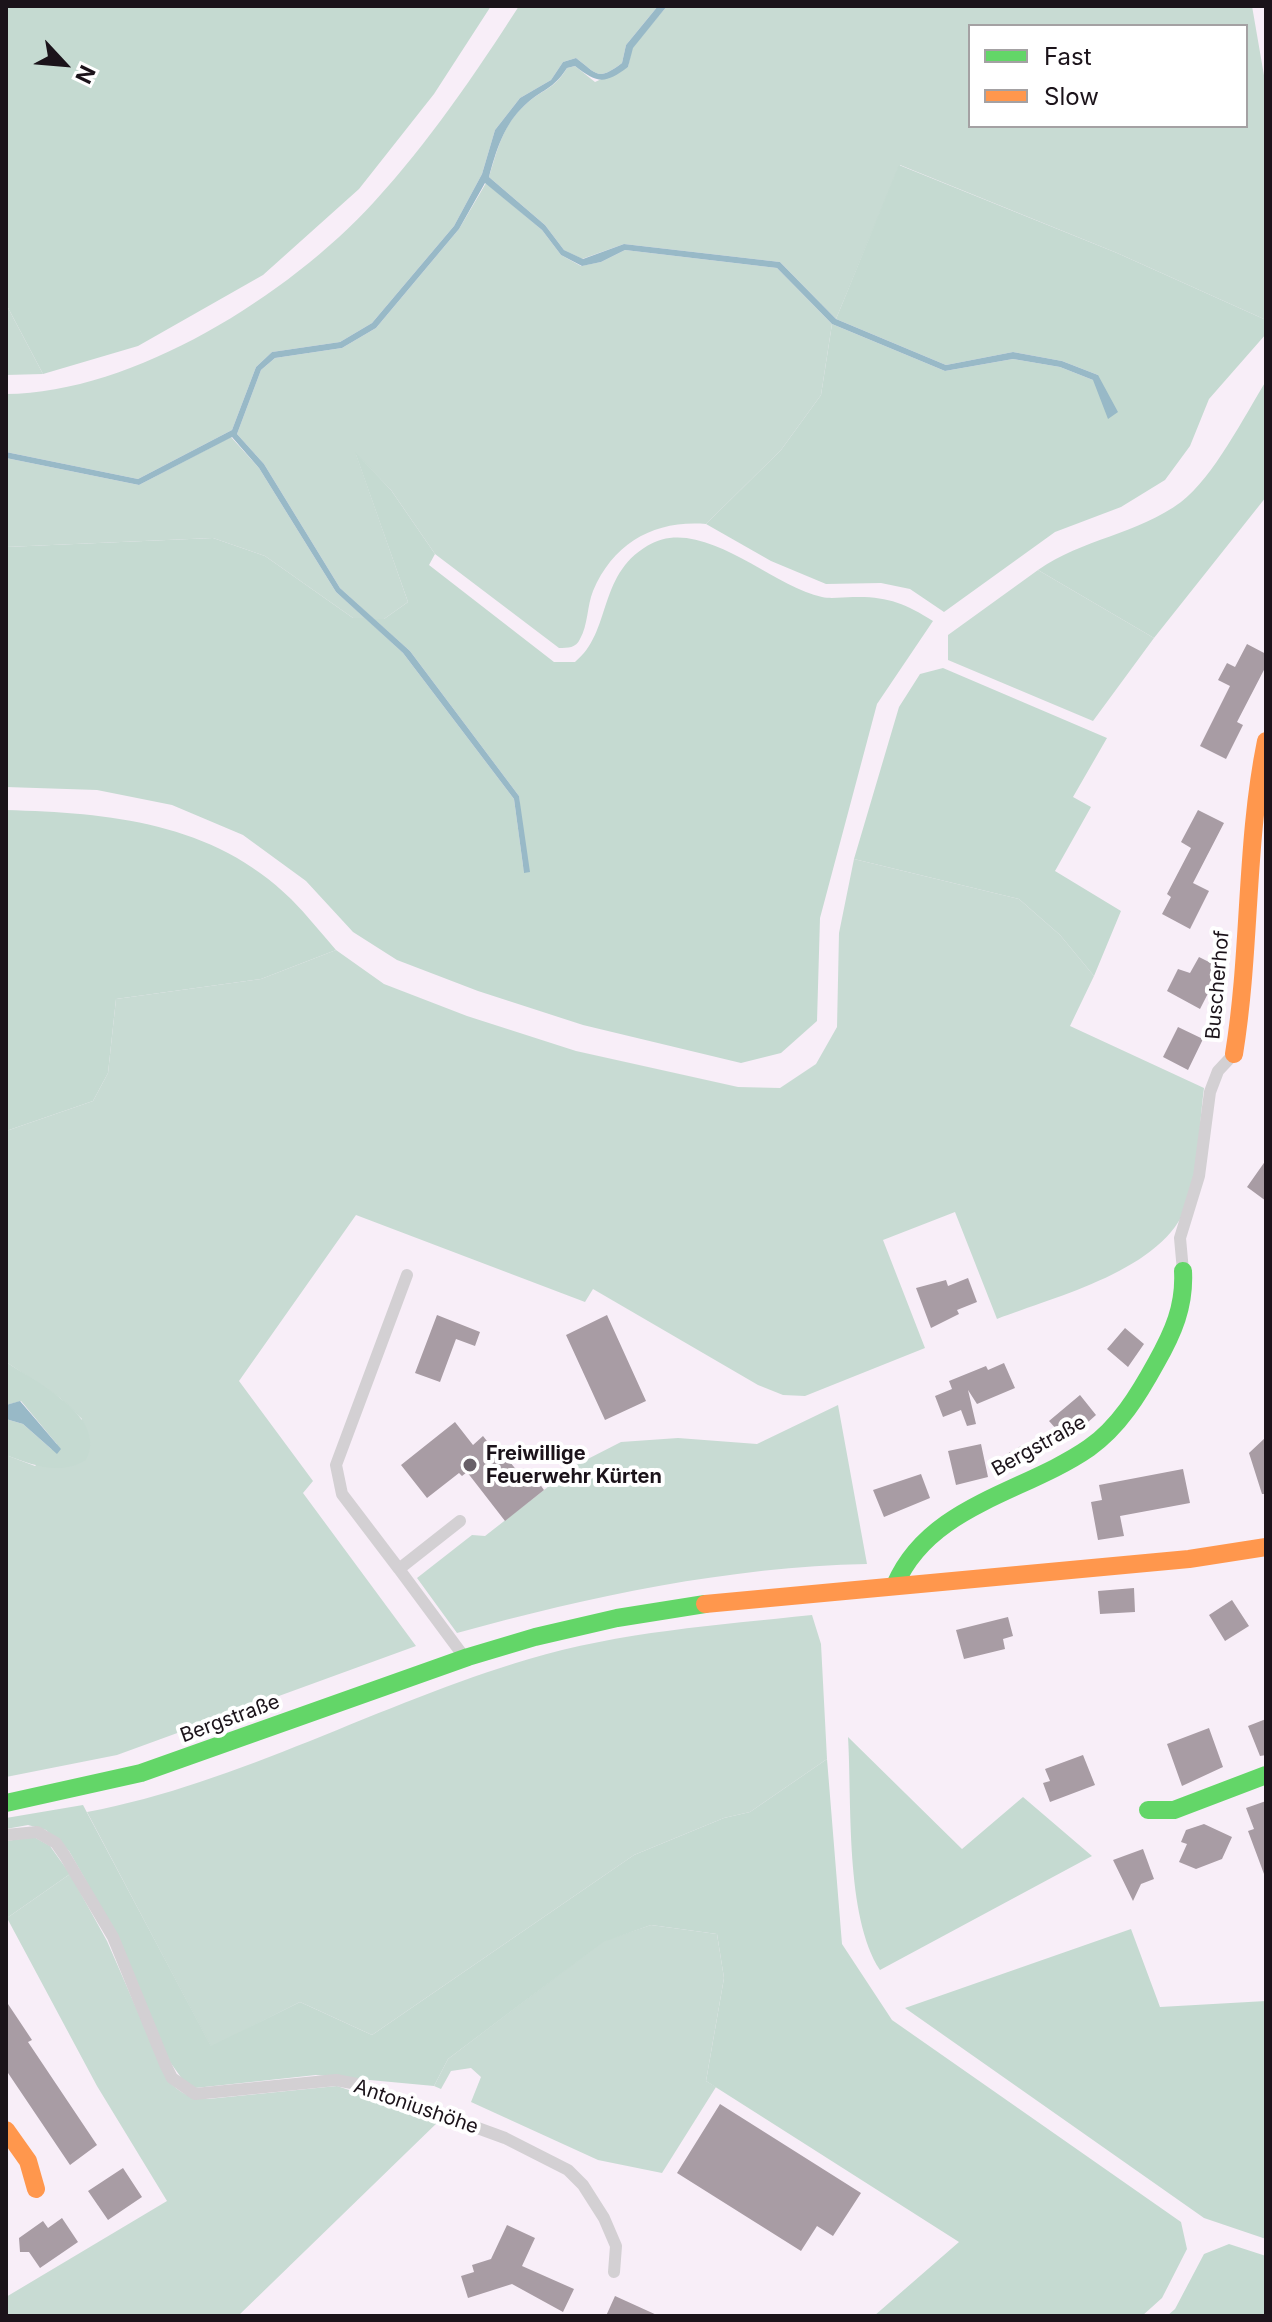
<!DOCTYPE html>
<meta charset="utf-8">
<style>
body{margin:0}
#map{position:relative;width:1272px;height:2322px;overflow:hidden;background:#f8eef8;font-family:Inter,sans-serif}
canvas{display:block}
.frame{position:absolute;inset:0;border:8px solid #1b131a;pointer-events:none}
.legend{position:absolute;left:968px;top:24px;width:280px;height:104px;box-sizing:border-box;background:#fff;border:2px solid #a4a1a3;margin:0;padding:10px 14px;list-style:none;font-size:24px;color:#1b131a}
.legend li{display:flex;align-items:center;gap:16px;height:40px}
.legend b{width:40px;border:2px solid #a4a1a3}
.north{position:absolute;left:24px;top:24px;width:80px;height:80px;-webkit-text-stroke:6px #fff;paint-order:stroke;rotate:116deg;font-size:22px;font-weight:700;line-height:32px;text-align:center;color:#1b131a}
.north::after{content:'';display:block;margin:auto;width:28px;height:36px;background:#1b131a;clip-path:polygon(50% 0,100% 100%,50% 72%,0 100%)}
</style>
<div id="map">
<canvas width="1272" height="2322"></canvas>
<div class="frame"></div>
<ul class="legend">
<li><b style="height:10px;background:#63d668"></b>Fast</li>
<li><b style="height:10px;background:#ff974d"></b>Slow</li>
</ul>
<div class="north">N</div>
</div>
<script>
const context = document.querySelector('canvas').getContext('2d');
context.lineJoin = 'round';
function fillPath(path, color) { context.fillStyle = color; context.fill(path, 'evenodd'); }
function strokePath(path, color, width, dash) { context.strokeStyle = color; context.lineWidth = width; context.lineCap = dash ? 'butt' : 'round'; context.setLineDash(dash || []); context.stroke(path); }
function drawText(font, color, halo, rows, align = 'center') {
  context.font = font + ' Inter,sans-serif'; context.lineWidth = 8; context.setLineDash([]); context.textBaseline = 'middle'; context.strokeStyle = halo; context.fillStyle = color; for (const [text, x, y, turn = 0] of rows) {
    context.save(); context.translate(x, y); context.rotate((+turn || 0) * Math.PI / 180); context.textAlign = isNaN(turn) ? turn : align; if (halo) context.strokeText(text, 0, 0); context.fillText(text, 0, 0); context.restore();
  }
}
fillPath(new Path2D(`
 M519,6h139l-32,39 -4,18c-24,18 -24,12 -46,-5l-13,4 -12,18 -31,18 -25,32 -13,44 -28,52 -82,97 -32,19 -68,10 -16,15 -24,63 -94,49 -132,-27v-58c128,-1 283,-99 368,-192 54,-59 102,-129 145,-196z
 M667,6h585l14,81v233l-149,-67 -217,-88 -64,154 -56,-57 -156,-18 -42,15 -18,-9 -19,-25 -56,-48c8,-26 14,-53 36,-72 17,-16 29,-15 42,-37l8,-2 20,16 33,-15 4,-19zM970,26h276v100h-276z
 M486,183l56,47 19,25 20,11 20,-4 24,-12 152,18 55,56 -11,71 -40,55 -75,74c-51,-4 -92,18 -113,67 -6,15 -5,34 -13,48 -4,9 -12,9 -21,9l-124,-94 -44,-64 -35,-36 52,148 -24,17h-10l-34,-31 -76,-124 -27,-30 24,-64 14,-12 67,-10 34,-20 83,-99z
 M6,304l37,70 -37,1z
 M231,437l28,31 77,124 29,26h-12l-88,-62 -52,-18 -207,9v-89l133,27z
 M1038,570l116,68 -61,83 -145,-61v-25z
 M854,859l165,40 41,36 34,41 -24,50 134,62c-5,38 -5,80 -17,116 -22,66 -131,92 -190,115l-42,-107 -72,28 42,108 -120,48 -22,-1 -25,-10 -165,-96 -8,13 -229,-87 -117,166 74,100 -10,12 113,153 -299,109 -111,22v-322l29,11 47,-47 -22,-21 -54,-36v-231l87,-30 15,-28 8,-74 145,-20 75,-29 48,34 83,32 109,35 162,36 42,1 36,-24 21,-37 2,-94z
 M838,1405l29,159c-139,3 -276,32 -410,69l-40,-55 55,-43 13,1 91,-71 45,-23 57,-4 79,6z
 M812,1615l9,29 6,115 -77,53 -26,6 -90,37 -262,180 -72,-33 -89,45 -124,-235c154,-29 292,-109 442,-153 90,-27 189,-34 283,-44z
 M70,1874l37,67 61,140c13,12 22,18 40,18l129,-13 103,34 -202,196h-232v-19l161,-96 -70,-115 -90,-168z
 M651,1925l66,9 7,44 -18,103 10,6 -54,86 -64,-13 -127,-58 10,-25 -10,-9 -20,3 -10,18 -7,-3 14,-27 155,-118z`), '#c8dbd3');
fillPath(new Path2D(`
 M6,6h485l-57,88 -75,95 -96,86 -125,71 -95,28 -37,-70z
 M899,165l218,88 149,67v14l-57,65 -19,47 -25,34 -44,27 -66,25 -111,80 -34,-23 -29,-6 -55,1 -55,-23 -65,-37 75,-74 40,-55 11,-71 113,47 68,-12 47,8 33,13 5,-5 -36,-14 -49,-9 -67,13 -110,-46z
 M1266,381v116l-112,141 -116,-68c44,-31 100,-36 143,-68 32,-24 64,-87 85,-121z
 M355,452l36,38 44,64 -6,11 125,97h21c37,-30 22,-86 72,-116 53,-33 122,39 175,51 9,2 21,0 31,0 33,-1 52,6 80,24l-56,83 -57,214 -3,103 -36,32 -40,10 -158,-38 -105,-34 -81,-31 -44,-28 -47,-51 -63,-46 -71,-30 -75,-15 -91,-3v-240l207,-9 52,18 88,62h12l38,35 111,146 10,74 -5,-77 -109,-145 -36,-32h10l24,-17z
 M943,668l164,70 -34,59 18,10 -36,64 66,40 -27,65 -34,-41 -41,-36 -165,-40 45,-152 21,-33z
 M6,810c103,3 207,12 285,89 16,16 30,34 45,51l-75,29 -145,20 -8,74 -15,28 -87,30z
 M6,1362c28,19 103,55 80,98 -27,16 -53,5 -80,-5v-36l17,5 34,30 4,-5 -40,-48 -15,4z
 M848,1737l114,112 61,-52 69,59 -212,114c-35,-54 -28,-167 -32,-233z
 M827,1759l15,185 50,76 289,202 6,27 -25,49 -20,18h-268l85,-74 -253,-161 18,-103 -7,-44 -66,-9 -48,17 -155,117 -14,27 -118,-11 -121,13 -10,-5 -15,-21 -53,-127 -48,-84 -23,-21 -18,-5 -22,4v-11l77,-13 128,241 89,-44 72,33 262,-180 90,-37 26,-6z
 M34,1837l16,9 20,28 -63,44 -1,-77z
 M1131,1929l29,78 106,-6v238l-62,-21 -299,-210z
 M1229,2244l37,12v60h-99l8,-7 29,-55z`), '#c5dad1');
fillPath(new Path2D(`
 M658,6h9l-34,42 -5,19c-23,17 -30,17 -53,-1l-8,2c-14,22 -25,21 -42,37 -21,19 -29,46 -36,72l56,48 19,25 19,9 41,-15 156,18 56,57 110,46 67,-13 49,9 36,14 20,37 -10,7 -15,-39 -33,-13 -47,-8 -68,12 -113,-47 -55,-56 -152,-18 -24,12 -19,4 -21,-11 -19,-25 -57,-47 -26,46 -83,99 -34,20 -67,10 -14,12 -24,64 27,30 76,124 70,63 109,145 11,76 -6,1 -10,-74 -111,-146 -67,-61 -77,-124 -27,-31 -93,48 -133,-27v-6l132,27 94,-49 24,-63 16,-15 68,-10 32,-19 82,-97 28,-52 13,-44 25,-32 31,-18 12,-18 13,-4c22,17 22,23 46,5l4,-18z
 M20,1401l41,48 -4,5 -34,-30 -17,-5v-14z`), '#98b9c7');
fillPath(new Path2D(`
 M1247,644l19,10v12l-29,56 6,3 -17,34 -26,-13 30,-60 -12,-6 9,-17 8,4z
 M1198,810l26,13 -31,60 16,8 -19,38 -28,-15 9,-17 -4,-3 24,-46 -10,-6z
 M1199,957l22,11 -21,41 -33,-18 11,-22 12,4z
 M1178,1027l25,12 -15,31 -25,-13z
 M1266,1160v41l-19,-14z
 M968,1278l9,24 -20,8 2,4 -28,14 -15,-40 30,-8 2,6z
 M437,1315l43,17 -5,14 -19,-7 -16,43 -25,-9z
 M607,1315l39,86 -41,19 -39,-85z
 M1125,1328l19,16 -16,23 -21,-18z
 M1004,1363l11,25 -38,16 -9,-14 8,34 -9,2 -6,-16 -18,7 -8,-21 17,-7 -3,-8 37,-15 2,4z
 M1080,1395l16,20 -18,16 -64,34 -7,-11 14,-8 2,4 34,-20 -8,-9z
 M455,1422l18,23 10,-9 11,14 4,-3 28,35 8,-6 10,14 -39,31 -38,-49 -5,4 -3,-3 -32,25 -26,-33z
 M1266,1437v57h-4l-13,-41z
 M981,1444l7,33 -32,8 -8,-34z
 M1183,1469l7,34 -70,13 4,20 -26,4 -7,-38 11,-2 -3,-15z
 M921,1474l9,24 -46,19 -11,-27z
 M1134,1588l1,24 -35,2 -2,-23z
 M1232,1600l17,26 -24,15 -16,-26z
 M1008,1617l5,19 -10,3 2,10 -41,10 -8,-29z
 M1266,1719v36l-6,1 -12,-30z
 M1209,1728l14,39 -41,19 -15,-42z
 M1083,1755l12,30 -45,17 -7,-19 7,-2 -5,-12z
 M1266,1801v73h-2l-16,-43 6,-2 -8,-21z
 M1204,1824l28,13 -10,22 -26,10 -17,-7 8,-18 -6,-2 5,-12z
 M1143,1849l11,30 -13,5 -8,17 -20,-41z
 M6,2001l26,39 -4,2 69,103 -27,20 -64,-95z
 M720,2104l141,89 -28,43 -16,-10 -16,25 -124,-78z
 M123,2168l19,29 -34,23 -20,-29z
 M62,2218l16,24 -38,26 -11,-16h-9l-1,-14 24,-17 5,7z
 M507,2225l28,13 -13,28 52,23 -11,23 -51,-28 -44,14 -7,-22 13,-4 -2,-7 19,-6z
 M615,2296l44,20h-53z`), '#a89ca4');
strokePath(new Path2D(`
 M1183,1271l-3,-33 19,-62 11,-84 8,-21 14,-15
 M460,1521l-61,48 63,85
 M399,1569l-57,-75 -6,-29 71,-190
 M6,1835l31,-3 19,11 9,13 48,81 52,127 7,14 23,16 141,-14 21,4 148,54 63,32 15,15 21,33 12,28 -2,26`), '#d3d0d3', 12);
strokePath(new Path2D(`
 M895,1585c34,-80 129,-92 194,-137 30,-21 50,-54 67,-85 17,-30 29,-57 27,-92
 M6,1803l135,-30 327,-116 67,-20 82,-19 88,-14
 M1148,1810h26l92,-35`), '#63d668', 18);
strokePath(new Path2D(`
 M1234,1054c17,-104 11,-210 32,-313
 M705,1604l484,-45 77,-12
 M6,2130l22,31 8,28`), '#ff974d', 18);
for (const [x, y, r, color] of [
 [470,1465,8,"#686068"]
]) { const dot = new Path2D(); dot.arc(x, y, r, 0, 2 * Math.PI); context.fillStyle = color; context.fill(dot); strokePath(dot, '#fff', 3); }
drawText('20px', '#1b131a', '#fff', [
 ["Buscherhof",1218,985,-85],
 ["Bergstraße",1039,1446,-29],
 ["Bergstraße",230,1719,-20],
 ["Antoniushöhe",416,2107,19]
]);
drawText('bold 20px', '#1b131a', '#fff', [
 ["Freiwillige",486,1454],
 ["Feuerwehr Kürten",486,1477]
], 'left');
</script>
